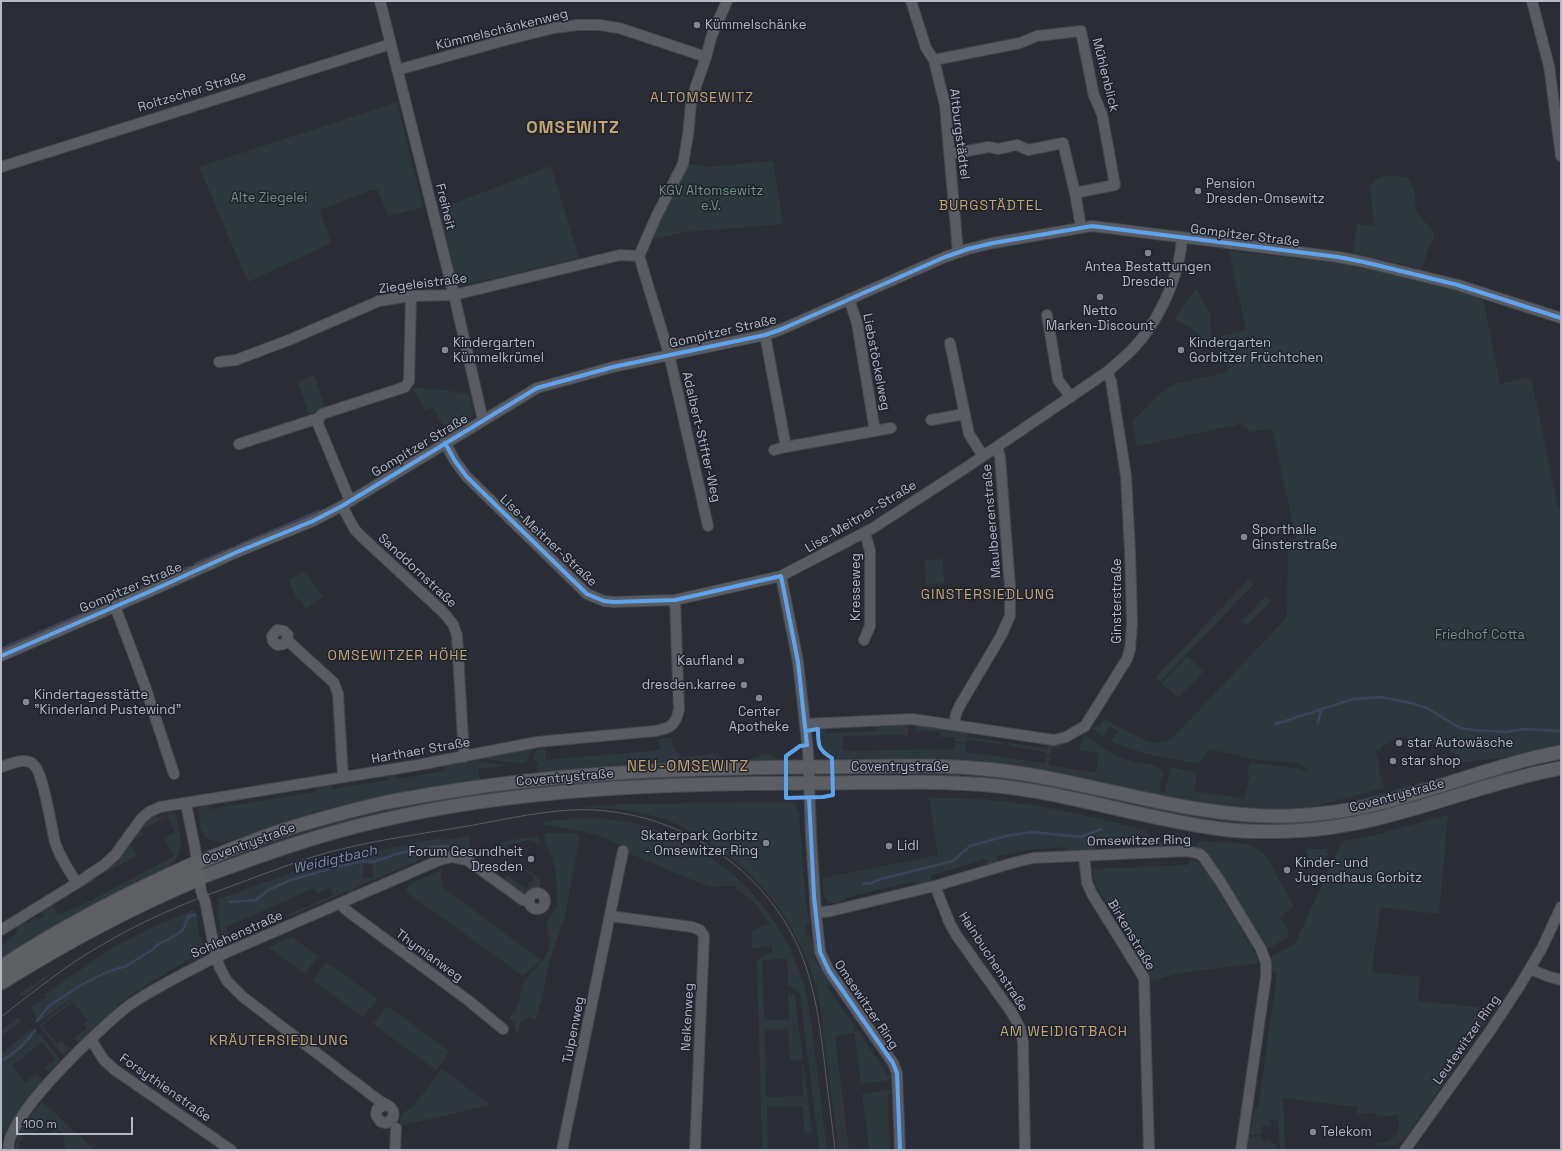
<!DOCTYPE html>
<meta charset="utf-8">
<style>
body{margin:0}
#map{position:relative;width:1562px;height:1151px;overflow:hidden;background:#2a2d35;font-family:"Space Grotesk",sans-serif}
canvas{display:block}
.frame{position:absolute;inset:0;border:2px solid #b5b8c5;pointer-events:none}
.scale{position:absolute;left:16px;top:1117px;width:117px;height:18px;box-sizing:border-box;border:2px solid #b5b8c5;border-top:0;padding-left:5px;font-size:12px;line-height:14px;white-space:nowrap;color:#b5b8c5;-webkit-text-stroke:3px #1e222e;paint-order:stroke}
</style>
<div id="map">
<canvas width="1562" height="1151"></canvas>
<div class="frame"></div>
<div class="scale">100 m</div>
</div>
<script>
const context = document.querySelector('canvas').getContext('2d');
context.lineJoin = 'round';
function fillPath(path, color) { context.fillStyle = color; context.fill(path, 'evenodd'); }
function strokePath(path, color, width, dash) { context.strokeStyle = color; context.lineWidth = width; context.lineCap = dash ? 'butt' : 'round'; context.setLineDash(dash || []); context.stroke(path); }
function drawText(font, color, halo, rows, align = 'center') {
  context.font = font + ' "Space Grotesk",sans-serif'; context.lineWidth = 3; context.setLineDash([]); context.textBaseline = 'middle'; context.strokeStyle = halo; context.fillStyle = color; for (const [text, x, y, turn = 0] of rows) {
    context.save(); context.translate(x, y); context.rotate((+turn || 0) * Math.PI / 180); context.textAlign = isNaN(turn) ? turn : align; if (halo) context.strokeText(text, 0, 0); context.fillText(text, 0, 0); context.restore();
  }
}
fillPath(new Path2D(`
 M397,102l26,105 -35,9 -10,-26h-7l-51,20 11,33 -83,39 -49,-115z
 M773,161l10,63 -98,8 -33,7 18,-41 19,-34 17,3z
 M551,166l28,92 -122,29 -20,-77z
 M1389,175l19,2 7,15 1,19 17,21 1,7 -5,8 -7,22 -69,-16 4,-29 17,2 -4,-39 5,-7z
 M1229,251l124,14 104,25 26,8 17,86 31,-7 27,130 3,1v239l-35,8 -68,8 3,-6 -15,-9 -2,2 -10,-6 -2,2 -12,-8 -13,1 -1,-4 -19,6 1,3 -5,1 -3,5 -4,1 4,14 -2,1 6,22 -79,21 -47,2 -70,-8 -208,-40 -48,-5 -95,1 -1,-3c-11,-2 -13,-7 -17,-17l4,-1v-2l-4,-1 4,-8h3v6l50,-2v-7h28l4,3v8l-65,1v15l112,-2v-6l11,1v8l79,11 1,-6h4l-1,8 47,8 3,-20 -20,-3 2,-8 4,-4 -2,-2 1,-2c15,12 31,23 50,28 9,2 23,1 29,10l-4,19 6,2 6,-26 26,6 -3,18 50,8 6,-24 -3,-1 3,-11 48,5 9,5 2,-3 -12,-7 -45,-4 -43,-10 -10,15c-30,-6 -60,-10 -88,-23l7,-9 -8,-6 -7,10 -11,-8 3,-2 4,1 5,-8 43,22 8,2 16,-3 116,-123 1,-77 8,-1 -24,-111 -21,4 -12,-10 -2,3 -100,21 -5,-24 26,-27 19,-12 51,-11 -7,-36 25,-6z
 M1196,288l14,26 1,25 -3,4 -20,-17 -14,-7z
 M314,375l11,33 -16,6 -11,-33z
 M412,388l25,1 32,5 5,19 -3,6 -23,15 -16,-27 -6,4z
 M943,559l1,24 -18,2 -1,-25z
 M302,571l8,7 13,19 -17,12 -4,-7 -5,-3 -8,-18z
 M1249,579l5,5 -94,98 -4,-5z
 M1266,596l5,5 -24,25 -5,-5z
 M1187,656l16,16 -25,26 -16,-15z
 M916,723l52,8 -1,6 37,5v3l-37,-6 -1,4 -11,-2v-4h-15v-6h-24z
 M672,737l1,9 8,11 26,-2 5,-2c14,8 29,9 44,4 4,-1 7,-4 12,-3 4,0 10,5 13,8l-424,42 -36,6 -97,33c-5,-3 -9,-1 -13,-3 -12,-4 -12,-19 -13,-29v-3l11,-4 1,5 106,-17 -1,-7 17,-2 1,6 55,-9 -1,-4 8,-1 1,4 49,-8 -1,-7 36,-7 1,5 27,4 -30,3 2,11 57,-6v-8l2,-2 -6,-4 3,-10 9,-2 1,12 114,-10 -1,-11z
 M1059,742l1,6 -8,-1 -1,8h-5v-3l-37,-6v-3l38,6 1,-6z
 M532,747v2l-6,13 -8,1 -34,-4v-2z
 M1561,757v2l-53,12 -63,23 -85,24 -72,8 -50,-1 -49,-7 -84,-19 -269,-20v-4l155,-1 272,46 191,-34z
 M1484,765l-75,24 -66,16v-1z
 M782,771v4c-38,-1 -77,-2 -115,1 -13,2 -26,5 -39,6 -76,6 -151,13 -225,28 -60,12 -117,31 -174,52l-1,-3 43,-16 96,-31 75,-15 61,-9 102,-10 61,-4z
 M929,798c21,0 41,0 61,2 53,4 105,18 156,30v2l4,1 -2,13 -6,-1 -1,-1 -46,2 -1,6 -26,1 -1,-6 -41,3 -29,6 1,6 -11,3 -1,-6 -56,17 2,6 -15,4 -2,-5 -70,17 1,3c-23,6 -22,-3 -24,-23l116,-23z
 M791,802l4,1 4,11 6,75 4,34 -4,2 2,11h4l4,23 15,25 -3,3 28,39 -2,1 3,5 2,-1 26,38 3,6 6,-1v3l-4,3 -28,4 -7,-51 -19,3 14,114h-11l-19,-152c-16,-66 -54,-122 -112,-157 -12,-8 -24,-15 -38,-20 -30,-12 -61,-13 -93,-14l46,-3z
 M173,811l3,2 1,5c1,12 8,27 0,39 -3,6 -8,8 -12,15l-164,88v-8l1,-1 -1,-5 15,-12 2,-6 -1,-3 7,-4 2,3 10,-7 1,3 7,-4 -3,-6 8,-5 1,2 2,-1 6,10 38,-18 78,-42 -10,-17 11,-7 -8,-15 1,-4z
 M155,813l2,5 9,-3v2l-25,13 2,5 -9,5 -2,-2 11,-16z
 M1448,815l-9,99 -59,-7 -8,65 48,5 -2,24 78,8 -93,132 -6,4 -21,1v-3l11,-1 12,-9 -1,-18 -21,1v-3l-20,1v-7l-74,-9 2,52h-5l-2,-30h-8l1,6h-9v8l-12,1 4,-27 4,1 19,-137 -8,-1v-13l26,-14 47,-103 29,-5z
 M577,818c19,0 38,1 57,5 80,20 147,82 170,162 6,22 8,46 11,69 4,32 8,64 12,96h-8l-19,-155c-3,-6 -6,-8 -12,-9l-1,-27 -25,1 2,60h25l-1,-27 5,1 2,2 8,62 -1,1 -12,1 -2,-31 -23,1 1,67 37,-1 -1,-31 2,2 8,64 -3,2h-5l-1,-27 -36,1 1,43h-6l-5,-190 7,-5 8,-3v-7l-20,4v-19l18,-6 -15,-21 -22,-17 -24,1 -83,-35c-8,-17 -63,-24 -80,-27l-4,-3z
 M546,833h24l10,2 -15,81 -16,47 -8,39 -6,19 -6,-4 -8,4 -3,12 -3,-1c1,-6 0,-10 -6,-13 2,-6 8,-8 9,-14 3,-7 2,-15 5,-22 16,-24 35,-25 23,-59l11,-19 -1,-34 -12,-34v-2z
 M469,835l1,9 -3,12 -31,2 -3,-7 -5,3 -3,4 -72,31 1,4 -4,2 -2,-4 -61,27 -1,-3 47,-20 -3,-7 -13,6 -3,-6 -88,39 5,12 47,-20 1,2 -47,20v2l-4,2 -6,-4 -4,-28 1,-14 86,-31 34,-10 101,-20 5,2 17,-2v-2zM364,864l9,1v13h-11z
 M537,836l4,5 -2,3 -4,-3 -2,1 -3,-2 -22,5 -4,7 12,10h-1l-14,-10 -1,-10z
 M1152,840l29,7 -31,2z
 M1201,841l47,3 16,9 30,53 -14,12 9,14 -1,5 -22,13 -71,-102 2,-5z
 M127,845l5,1 5,10 -41,21 1,3 -26,13v2l-14,5z
 M1307,849h20l1,11 -20,1z
 M1191,859l8,4 8,9 46,77 6,14 -79,10 -29,8 -5,-12 -51,-85 -3,-15 95,-4z
 M527,869l13,10v10l-7,1 -9,6 -22,-15 5,-6 19,14 8,-12 -8,-6z
 M441,870l1,17 99,73 -18,16 -118,-85 7,-8z
 M194,910c5,6 3,8 4,15 0,5 2,15 6,19v10l-11,7 -1,-3c-26,14 -51,30 -76,47l3,4 -38,34 -8,-4 14,-11 -4,-4 5,-4 -15,-18 -31,23 15,19 5,-4 4,6 5,2 -7,7 -3,-2 -22,-28 33,-25 -1,-1 -32,23 -4,-7 -3,-9 14,-9 -2,-2 70,-48 37,-19z
 M292,937l26,19 -13,18 -37,-27z
 M326,962l52,37 -15,18 -50,-36z
 M65,963l-41,33 -1,-1 -5,2 1,-3z
 M387,1006l63,46 -14,18 -63,-46z
 M18,1017l3,5 -20,14v-5z
 M34,1030l5,5 1,-1 20,26 -11,12 -5,-4 11,-8 -13,-18 -30,24 13,17 11,-9 3,1 4,4v2l-37,53 -5,2v-82l27,-23z
 M442,1069l48,36 -91,21 3,-13 11,-6z
 M888,1090l6,1v2l-6,1 2,56h-21l-7,-56z
 M42,1101l2,2 51,47h-29l-4,-18 -4,-1 -4,2 -2,-6 -30,8 1,5 -5,2 2,8h-4c-1,-18 16,-35 26,-49z
 M1262,1136l1,5 8,-1v4h5v6h-28l1,-13z`), '#2c383d');
strokePath(new Path2D(`
 M237,546l82,-35
 M195,564l37,-16
 M152,583l37,-16
 M109,602l38,-17
 M3,648l100,-43
 M1318,723l3,-13
 M1276,724l77,-25 27,-2 31,6 16,5 33,20 14,2 31,2 19,-3 37,2
 M863,884l8,-1 10,-4 72,-18 17,-15 36,-10 27,-4 48,5 20,-8
 M230,902l26,-2 12,-10 23,-10 42,-12 31,-7 9,1 27,-9 33,-6 15,-1
 M37,1021l12,-15 32,-21 26,-13 19,-6 26,-16 5,-5 23,-12 4,-5 4,-11 7,-2
 M1,1061c14,-7 25,-18 34,-31`), '#3b435c', 2.5);
const minor = new Path2D(`
 M380,1l74,294 29,125
 M911,1l15,47 8,12 11,45 13,147
 M1532,1l17,65 12,90
 M934,60l86,-17 17,-7 44,-5 13,65 8,18 13,71 -40,8
 M397,70l109,-30 48,-12 24,-3h21l20,3 87,29
 M950,154l39,-7 9,2 19,-4 11,5 35,-7 12,50 6,34
 M1,167l390,-123
 M849,299l8,24 18,108
 M1047,315l11,65 13,17
 M765,335l21,112 105,-19
 M950,343l19,91 14,22
 M219,362l17,-2 53,-20 90,-39 32,-5 43,-1 166,-40 19,1
 M931,420l34,-6
 M445,443l10,18 12,16 120,117 17,7 10,1 61,-2 106,-24 92,-48 94,-61 140,-95c15,-13 30,-25 41,-42 18,-26 32,-60 34,-92
 M239,444l80,-26
 M774,450l12,-3
 M350,501l-32,-77 1,-6 3,-4 83,-27 4,-6 2,-85
 M342,506l13,24 9,9 79,73 10,12 4,12 7,121
 M708,526l-39,-172 -30,-98 17,-39 27,-53 5,-29 3,-31 5,-18 10,-29 6,-22 15,-34
 M781,576l17,86 10,89 3,84 5,78 4,39 9,19 64,92 4,10 3,77
 M115,606l30,80 29,88
 M287,640l-3,4 -7,1 -4,-4 -1,-5 5,-6 7,1 4,4 -1,5 47,43 4,11 5,83
 M864,640l6,-14v-75l-5,-18
 M1,656l150,-65 86,-39 76,-31 29,-15 195,-118 76,-21 152,-32 17,-6 163,-72 23,-8 25,-6 99,-17 246,31 26,5 94,23 103,33
 M805,724l107,-5 142,21 12,-3 19,-11 42,-67 3,-10 2,-25 -2,-73 -4,-75 -15,-95 -4,-9
 M954,724l2,-10 3,-7 42,-71 9,-20v-29l-10,-130 -3,-10
 M1,767c10,-3 23,-10 32,-3 11,8 18,66 23,81 5,14 13,26 21,38l-76,47
 M186,804l9,44 6,43 4,10 11,56 4,11 7,13 16,16 134,102c8,6 19,7 16,19l-6,5 -6,-1 -5,-7 1,-6 8,-4
 M1084,856l3,27 5,11 52,84 5,172
 M77,883l27,-18 11,-10 26,-36 8,-7 11,-5 258,-42 119,-23 118,-11c16,-3 21,-6 24,-22l-4,-109
 M935,886l15,38 7,12 55,77 8,15 3,14 2,108
 M529 901a8 8 0 1 1 16 0a8 8 0 1 1-16 0Z
 M341,903l2,4 7,6 119,88 34,28
 M816,913l15,-2 104,-25 81,-24 17,-4 154,-7 13,3 4,4 16,23 41,68 5,14v13l-25,174
 M610,916l82,11 8,3 4,6 -9,214
 M1530,969l17,7 14,4
 M91,1040l13,20 11,10 116,80
 M9,1150c-7,-31 97,-128 122,-146 27,-18 56,-32 85,-47l226,-98 10,-2 15,3 56,40 6,1
 M395,1150l1,-22
 M562,1150l61,-299
 M1405,1150l85,-119 29,-44 23,-39 19,-41`);
const major = new Path2D(`
 M197,863c24,-10 47,-19 72,-28 37,-13 76,-23 114,-32 25,-5 50,-9 75,-13 116,-18 232,-22 348,-23 63,0 126,-4 189,3 100,11 193,49 295,46 28,-1 56,-5 83,-11 63,-15 124,-41 188,-53
 M199,878c59,-22 118,-43 179,-57 141,-33 292,-38 436,-38 58,0 117,-3 174,2 79,7 155,34 233,44 23,3 46,3 70,2 94,-3 179,-46 270,-63`);
const highway = new Path2D(`
 M1,968c62,-41 128,-75 196,-105
 M1,982c64,-40 129,-75 198,-104`);
strokePath(minor, '#46484e', 12);
strokePath(major, '#474a52', 15);
strokePath(highway, '#464951', 17);
strokePath(minor, '#5a5c63', 10);
strokePath(major, '#5c5e64', 13);
strokePath(highway, '#5f6063', 15);
strokePath(new Path2D(`
 M1,1017c32,-25 64,-51 99,-71 40,-24 82,-42 126,-58 28,-10 55,-21 83,-30 48,-15 98,-22 147,-30 38,-6 77,-16 115,-18 80,-4 160,35 206,100 35,49 41,100 48,157 3,28 7,55 10,83`), '#595a61', 1);
strokePath(new Path2D(`
 M445,443l10,18 12,16 120,117 17,7 10,1 61,-2 106,-24 17,86 9,83 -7,1 -14,10v42l37,-1 10,-2 -1,-37c-14,-8 -14,-13 -14,-29l-12,2
 M1,656l150,-65 86,-39 76,-31 29,-15 195,-118 76,-21 152,-32 17,-6 163,-72 23,-8 25,-6 99,-17 246,31 26,5 94,23 103,33
 M809,798l5,98 6,56 9,19 64,92 4,10 3,77`), '#60a3ed', 4);
for (const [x, y, r, color] of [
 [697,25,4,"#848793"],
 [1198,191,4,"#848793"],
 [1148,253,4,"#848793"],
 [1100,297,4,"#848793"],
 [445,350,4,"#848793"],
 [1181,350,4,"#848793"],
 [1244,537,4,"#848793"],
 [741,661,4,"#848793"],
 [744,685,4,"#848793"],
 [759,698,4,"#848793"],
 [26,702,4,"#848793"],
 [1399,743,4,"#848793"],
 [1393,761,4,"#848793"],
 [766,843,4,"#848793"],
 [889,846,4,"#848793"],
 [531,859,4,"#848793"],
 [1287,870,4,"#848793"],
 [1313,1132,4,"#848793"]
]) { const dot = new Path2D(); dot.arc(x, y, r, 0, 2 * Math.PI); context.fillStyle = color; context.fill(dot); strokePath(dot, '#1e222e', 1.5); }
drawText('13px', '#b5b8c5', '#1e222e', [
 ["Kümmelschänke",705,25],
 ["Pension",1206,184],
 ["Dresden-Omsewitz",1206,199],
 ["Antea Bestattungen",1148,267,"center"],
 ["Dresden",1148,282,"center"],
 ["Netto",1100,311,"center"],
 ["Marken-Discount",1100,326,"center"],
 ["Kindergarten",453,343],
 ["Kümmelkrümel",453,358],
 ["Kindergarten",1189,343],
 ["Gorbitzer Früchtchen",1189,358],
 ["Sporthalle",1252,530],
 ["Ginsterstraße",1252,545],
 ["Kaufland",733,661,"right"],
 ["dresden.karree",736,685,"right"],
 ["Kindertagesstätte",34,695],
 ["\"Kinderland Pustewind\"",34,710],
 ["Center",759,712,"center"],
 ["Apotheke",759,727,"center"],
 ["star Autowäsche",1407,743],
 ["star shop",1401,761],
 ["Skaterpark Gorbitz",758,836,"right"],
 ["- Omsewitzer Ring",758,851,"right"],
 ["Lidl",897,846],
 ["Forum Gesundheit",523,852,"right"],
 ["Dresden",523,867,"right"],
 ["Kinder- und",1295,863],
 ["Jugendhaus Gorbitz",1295,878],
 ["Telekom",1321,1132]
], 'left');
drawText('13px', '#b5b8c5', '#1e222e', [
 ["Kümmelschänkenweg",502,30,-14],
 ["Mühlenblick",1105,75,76],
 ["Roitzscher Straße",192,92,-17],
 ["Altburgstädtel",959,134,83],
 ["Freiheit",445,207,76],
 ["Gompitzer Straße",1245,236,7],
 ["Ziegeleistraße",423,284,-7],
 ["Gompitzer Straße",723,332,-13],
 ["Liebstöckelweg",876,362,79],
 ["Adalbert-Stifter-Weg",701,437,77],
 ["Gompitzer Straße",420,446,-31],
 ["Lise-Meitner-Straße",861,517,-31],
 ["Maulbeerenstraße",992,521,-95],
 ["Lise-Meitner-Straße",548,541,43],
 ["Sanddornstraße",417,571,43],
 ["Kresseweg",856,587,-90],
 ["Gompitzer Straße",131,588,-23],
 ["Ginsterstraße",1117,601,-90],
 ["Harthaer Straße",421,751,-10],
 ["Coventrystraße",900,767],
 ["Coventrystraße",565,778,-5],
 ["Coventrystraße",1397,796,-15],
 ["Omsewitzer Ring",1139,841,-1],
 ["Coventrystraße",249,844,-20],
 ["Schlehenstraße",237,935,-24],
 ["Birkenstraße",1131,935,59],
 ["Thymianweg",429,956,36],
 ["Hainbuchenstraße",993,962,57],
 ["Omsewitzer Ring",866,1005,56],
 ["Nelkenweg",688,1017,-87],
 ["Tulpenweg",574,1030,-79],
 ["Leutewitzer Ring",1467,1040,-55],
 ["Forsythienstraße",165,1088,35]
]);
drawText('13px', '#6f937e', '#1e222e', [
 ["KGV Altomsewitz",711,191],
 ["e.V.",711,206],
 ["Alte Ziegelei",269,198],
 ["Friedhof Cotta",1480,635]
]);
context.letterSpacing = '1px';
drawText('14px', '#c6a66e', '#1e222e', [
 ["ALTOMSEWITZ",702,98],
 ["BURGSTÄDTEL",991,206],
 ["GINSTERSIEDLUNG",988,595],
 ["OMSEWITZER HÖHE",398,656],
 ["AM WEIDIGTBACH",1064,1032],
 ["KRÄUTERSIEDLUNG",279,1041]
]);
context.letterSpacing = '0px';
drawText('italic 14px', '#808aaa', '#1e222e', [
 ["Weidigtbach",335,860,-13]
]);
context.letterSpacing = '1px';
drawText('15px', '#c6a66e', '#1e222e', [
 ["NEU-OMSEWITZ",688,767]
]);
context.letterSpacing = '0px';
context.letterSpacing = '1px';
drawText('bold 17px', '#c6a66e', '#1e222e', [
 ["OMSEWITZ",573,128]
]);
context.letterSpacing = '0px';
</script>
